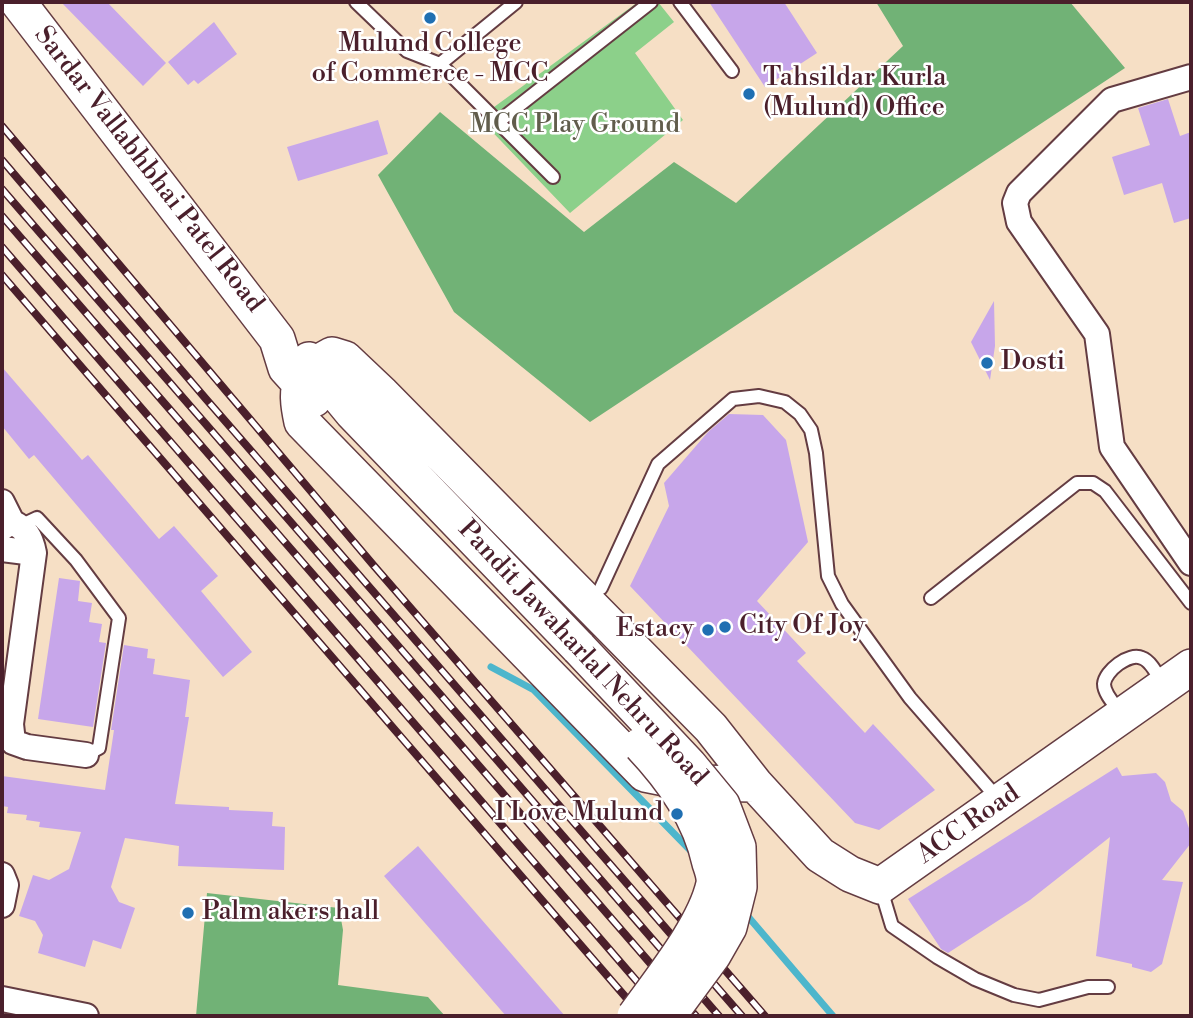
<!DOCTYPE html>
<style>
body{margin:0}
#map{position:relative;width:1193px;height:1018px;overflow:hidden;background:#f6dfc5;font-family:"Libre Bodoni",serif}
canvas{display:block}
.frame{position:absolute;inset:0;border:4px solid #4a1f2b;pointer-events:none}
</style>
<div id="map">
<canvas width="1193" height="1018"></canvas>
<div class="frame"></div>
</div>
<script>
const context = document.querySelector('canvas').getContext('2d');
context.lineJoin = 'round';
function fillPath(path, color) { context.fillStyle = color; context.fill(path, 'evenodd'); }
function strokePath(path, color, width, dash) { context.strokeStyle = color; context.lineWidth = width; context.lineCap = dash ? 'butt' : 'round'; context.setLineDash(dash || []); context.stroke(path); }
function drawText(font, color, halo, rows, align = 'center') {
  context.font = font + ' "Libre Bodoni",serif'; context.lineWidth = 5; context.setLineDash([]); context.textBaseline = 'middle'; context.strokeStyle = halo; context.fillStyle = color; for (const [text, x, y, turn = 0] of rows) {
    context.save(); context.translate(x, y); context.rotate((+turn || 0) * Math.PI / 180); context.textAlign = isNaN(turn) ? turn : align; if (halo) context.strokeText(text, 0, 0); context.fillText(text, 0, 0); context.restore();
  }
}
fillPath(new Path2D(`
 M638,2h20l16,20 -39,31 48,67 -113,93 -91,-95z`), '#8cd08a');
fillPath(new Path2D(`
 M876,2h194l55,66 -535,354 -136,-110 -76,-137 62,-63 144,120 90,-70 62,41 167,-157z
 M207,893l132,15 4,22 -5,55 90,12 17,19h-249z`), '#71b276');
strokePath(new Path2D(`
 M491,667l43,23 157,161
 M745,913l88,103`), '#4db6cc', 7);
fillPath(new Path2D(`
 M61,2h46l59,61 -23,23z
 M709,2h75l33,51 -52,34z
 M214,22l23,32 -39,30 -4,-4 -6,5 -20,-23z
 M1168,99l12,37 11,-4v86l-17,5 -12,-40 -38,12 -12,-38 38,-12 -12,-37z
 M378,120l10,34 -90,27 -11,-34z
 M994,301l1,45 -5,34 -19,-38z
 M2,367l80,93 6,-5 71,84 15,-13 44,50 -17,15 51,61 -29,25 -189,-222 -5,4 -27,-33z
 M729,414l34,1 23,25 22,102 -51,59 49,52 -9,8 68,72 8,-9 62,66 -56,40 -24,-7 -225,-237 39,-80 -5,-23 44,-51z
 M59,578l21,3 -2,20 14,2 -3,19 13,2 -3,18 7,1 -13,84 -55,-8z
 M124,645l24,4 -1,9 8,1 -2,15 37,6 -5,37h4l-14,87 54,3v3l44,2 -1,14 13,1 -1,43 -106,-4 1,-20 -54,-8 -14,49 8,15 16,6 -14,41 -28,-9 -8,27 -47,-14 5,-18 -8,-14 -16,-5 14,-41 16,5 20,-11 12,-37 -42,-5 1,-5 -14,-2 1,-5 -20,-2 1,-6 -6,-1v-30l103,14 9,-60h-3z
 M1117,767l5,9 34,-3 9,9 6,19 12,10 8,23v9l-29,37 21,2 -21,82 -11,8 -19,-5v-3l-36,-8 14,-119 -80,63 -82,53 -7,-4 -33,-50z
 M418,846l147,170h-59l-122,-140z`), '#c7a6ea');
const lane = new Path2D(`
 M356,2l51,49 33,13 76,-62
 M680,2l52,69
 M440,64l113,113
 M498,122l153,-120
 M20,526l17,-8 39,42 43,58 -20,130 -13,7
 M601,588l57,-124 75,-65 26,-3 26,6 15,12 11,16 5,23 12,123 14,28 68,94 89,102
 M931,598l146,-115h16l12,8 86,112
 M1121,713c-6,-8 -17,-19 -17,-29 1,-13 25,-32 38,-26 9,3 16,18 21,26
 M880,886l12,40 45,31 38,22 39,16 25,5 49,-13h20`);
const street = new Path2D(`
 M1191,77l-79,23 -93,93 -4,10 4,19 78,112 15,113 79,116
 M2,502l10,20
 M2,528l10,-6c14,7 19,15 22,31l-23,171 2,18 14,5 59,8
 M2,549l32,4
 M2,875l4,10 -4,20
 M2,999l84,17`);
const secondary = new Path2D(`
 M18,2l259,337 9,29 28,31
 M309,360l43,52 227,236
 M755,784l-65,-1 -45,-9 -343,-352c-8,-37 -4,-49 30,-67l13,4 37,35 329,334 44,56 65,71 30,19 30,12 311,-219`);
strokePath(lane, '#643c42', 16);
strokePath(street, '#643c42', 28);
strokePath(secondary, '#643c42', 38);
strokePath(lane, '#fff', 12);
strokePath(street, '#fff', 24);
strokePath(secondary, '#fff', 35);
const rail = new Path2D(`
 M2,126l373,441 390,449
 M2,160l204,239 536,617
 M2,189l717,827
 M2,216l694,800
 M2,247l665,769
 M2,275l640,741`);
strokePath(rail, '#4a1f2b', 8);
strokePath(rail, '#fff', 5, [16]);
const secondaryBridge = new Path2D(`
 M579,648l110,117 33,40 16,42 1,40 -10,40 -16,28 -45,61
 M635,1016c25,-35 70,-90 79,-132 1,-7 -2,-15 -4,-21 -10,-46 -37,-84 -69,-118`);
strokePath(secondaryBridge, '#643c42', 38, []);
strokePath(secondaryBridge, '#fff', 35);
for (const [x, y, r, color] of [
 [430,18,7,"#1f6fb2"],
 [749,94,7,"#1f6fb2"],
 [987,363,7,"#1f6fb2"],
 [725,627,7,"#1f6fb2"],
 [708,630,7,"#1f6fb2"],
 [677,814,7,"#1f6fb2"],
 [188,913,7,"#1f6fb2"]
]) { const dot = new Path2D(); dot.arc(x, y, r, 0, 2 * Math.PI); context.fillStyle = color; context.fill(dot); strokePath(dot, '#fff', 2.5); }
drawText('26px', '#4a1f2b', '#fff', [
 ["Mulund College",430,45,"center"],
 ["of Commerce - MCC",430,75,"center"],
 ["Tahsildar Kurla",763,79],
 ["(Mulund) Office",763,109],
 ["Dosti",1001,363],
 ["City Of Joy",739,627],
 ["Estacy",694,630,"right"],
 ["I Love Mulund",663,814,"right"],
 ["Palm akers hall",202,913]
], 'left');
drawText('26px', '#615d4c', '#fff', [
 ["MCC Play Ground",575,126]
]);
drawText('26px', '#4a1f2b', '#fff', [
 ["Sardar Vallabhbhai Patel Road",148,170,52],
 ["Pandit Jawaharlal Nehru Road",582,654,47],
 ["ACC Road",969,825,-35]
]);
</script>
